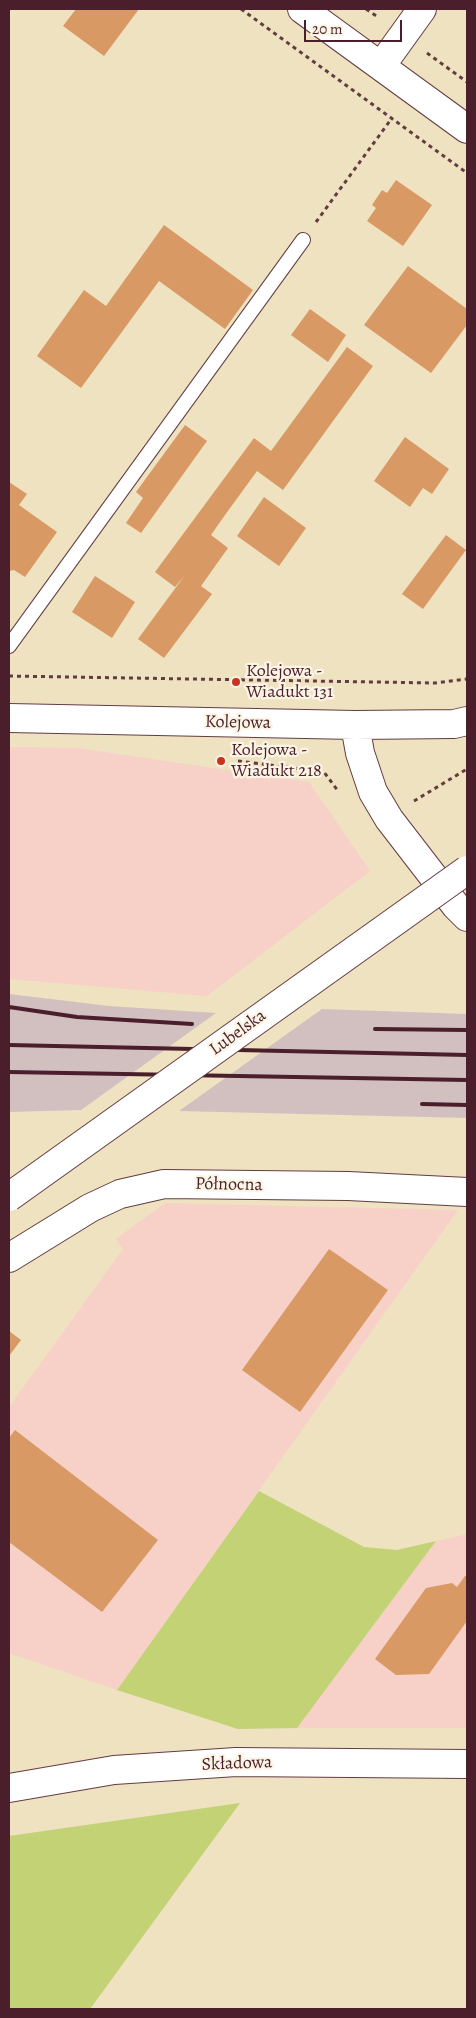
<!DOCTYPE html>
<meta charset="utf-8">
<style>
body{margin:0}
#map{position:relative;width:476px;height:2018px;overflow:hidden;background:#eee2c1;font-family:Alegreya,serif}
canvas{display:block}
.frame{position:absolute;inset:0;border:10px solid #4a1f2b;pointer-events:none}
.scale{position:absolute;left:304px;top:20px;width:98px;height:22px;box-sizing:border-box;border:2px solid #4a1f2b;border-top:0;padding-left:6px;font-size:15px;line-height:18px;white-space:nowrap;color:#4a1f2b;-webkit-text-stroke:4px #fcf5e5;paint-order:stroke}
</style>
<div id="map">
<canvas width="476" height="2018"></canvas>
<div class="frame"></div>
<div class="scale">20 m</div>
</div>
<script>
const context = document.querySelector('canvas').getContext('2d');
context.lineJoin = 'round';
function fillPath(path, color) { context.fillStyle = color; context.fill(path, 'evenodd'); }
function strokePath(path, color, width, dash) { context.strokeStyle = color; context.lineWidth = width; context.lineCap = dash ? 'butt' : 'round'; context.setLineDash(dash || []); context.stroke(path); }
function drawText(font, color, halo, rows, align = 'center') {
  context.font = font + ' Alegreya,serif'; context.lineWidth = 4.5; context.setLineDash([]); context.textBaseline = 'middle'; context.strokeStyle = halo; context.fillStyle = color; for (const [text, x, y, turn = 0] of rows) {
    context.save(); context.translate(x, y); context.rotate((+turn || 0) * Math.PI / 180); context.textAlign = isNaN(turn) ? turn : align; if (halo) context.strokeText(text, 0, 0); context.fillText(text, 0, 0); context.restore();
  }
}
fillPath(new Path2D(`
 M9,747l68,1 232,34 61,89 -163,125 -198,-17z
 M165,1203l293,7 -341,480 -108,-37v-246l114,-158 -7,-10z
 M467,1534v194h-170l139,-187z`), '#f7d1c7');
fillPath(new Path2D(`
 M9,994l100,12 107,7 -135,97 -72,2z
 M322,1009l145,5v104l-288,-7z`), '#d2bfc0');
fillPath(new Path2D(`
 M259,1491l105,56 33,3 39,-9 -139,187 -59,1 -121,-39z
 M240,1803l-150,206h-81v-173z`), '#c2d274');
fillPath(new Path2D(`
 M76,9h63l-35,47 -41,-30z
 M396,180l36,25 -29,41 -36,-25 9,-13 -4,-3 10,-15 5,3z
 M164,225l89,65 -28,39 -66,-48 -78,107 -44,-32 47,-66 22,16z
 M408,266l59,43v16l-36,48 -67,-48z
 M310,309l36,26 -18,27 -37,-27z
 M347,347l26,19 -90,124 -26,-19 -32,44 -14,20 17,13 -27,38 11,8 -48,64 -26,-19 47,-64 -10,12 -20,-15 99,-134 17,13z
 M185,425l22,16 -66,92 -15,-10 17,-25 -7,-6z
 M405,437l44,32 -17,25 -9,-6 -13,19 -36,-26z
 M9,482l18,12 -8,11 38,27 -32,45 -11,-7 -5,1z
 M264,497l42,31 -27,38 -42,-30z
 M446,535l20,15 -43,59 -21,-15z
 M95,576l40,26 -23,36 -40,-26z
 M329,1249l59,41 -88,122 -58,-42z
 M9,1331l12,9 -12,16z
 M15,1430l143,110 -56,72 -93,-70v-104z
 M465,1576h2v45l-38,53 -33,1 -21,-16 51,-71 26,-5 5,4z`), '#d89964');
const service = new Path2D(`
 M9,646l294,-406`);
const minor = new Path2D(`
 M302,9l165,120
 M381,66l41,-57
 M9,718l346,7 99,-1 13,-3
 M355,725l5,28 13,39 16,27 67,87 11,11
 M9,1258l81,-50 30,-14 44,-10 184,2 119,6
 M9,1788l105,-18 122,-8 231,2`);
strokePath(service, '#633c42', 16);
strokePath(minor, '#633c42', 30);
strokePath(new Path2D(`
 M241,9l226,164
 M366,9l12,8
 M427,53l40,29
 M316,222l76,-104
 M9,676l426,7 32,-4
 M238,761l86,11 14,19
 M414,801l53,-32`), '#633c42', 3, [4, 4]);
strokePath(service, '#fff', 14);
strokePath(minor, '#fff', 28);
strokePath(new Path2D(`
 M9,1007l68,10 115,7
 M375,1029l92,1
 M9,1045l458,10
 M9,1072l458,8
 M422,1104l45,1`), '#4a1f2b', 4);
const secondaryBridge = new Path2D(`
 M9,1197l458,-327`);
strokePath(secondaryBridge, '#633c42', 30, []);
strokePath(secondaryBridge, '#fff', 28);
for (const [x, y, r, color] of [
 [236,682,5,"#c8321e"],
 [221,761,5,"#c8321e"]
]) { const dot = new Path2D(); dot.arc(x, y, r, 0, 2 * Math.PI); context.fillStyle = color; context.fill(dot); strokePath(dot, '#fcf5e5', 2); }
drawText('18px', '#4a1f2b', '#fcf5e5', [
 ["Kolejowa -",246,672],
 ["Wiadukt 131",246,693],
 ["Kolejowa -",231,751],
 ["Wiadukt 218",231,772]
], 'left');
drawText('18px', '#4a1f2b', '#fcf5e5', [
 ["Kolejowa",238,723,1],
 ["Lubelska",238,1033,-36],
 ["Północna",229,1185,1],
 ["Składowa",237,1764,-2]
]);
</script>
